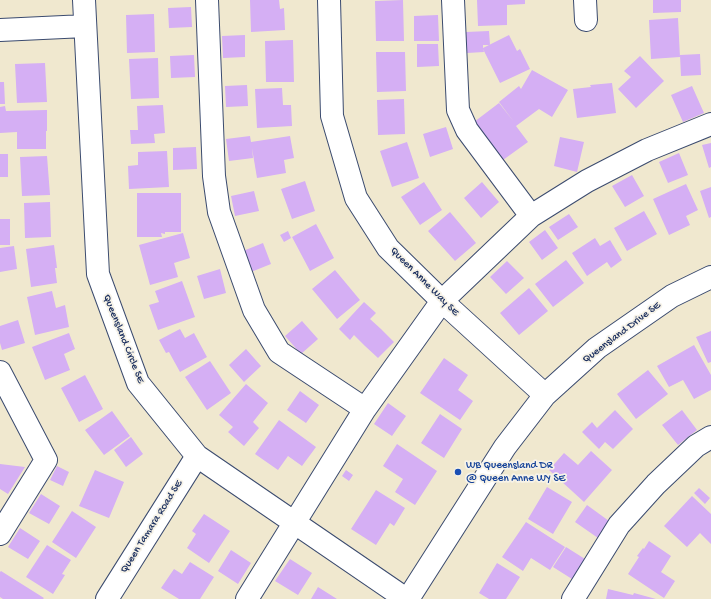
<!DOCTYPE html>
<style>
body{margin:0}
canvas{display:block;background:#f0e8cf}
</style>
<canvas width="711" height="599"></canvas>
<script>
const context = document.querySelector('canvas').getContext('2d');
context.lineJoin = 'round';
function fillPath(path, color) { context.fillStyle = color; context.fill(path, 'evenodd'); }
function strokePath(path, color, width, dash) { context.strokeStyle = color; context.lineWidth = width; context.lineCap = dash ? 'butt' : 'round'; context.setLineDash(dash || []); context.stroke(path); }
function drawText(font, color, halo, rows, align = 'center') {
  context.font = font + ' "Gochi Hand",sans-serif'; context.lineWidth = 3.5; context.setLineDash([]); context.textBaseline = 'middle'; context.strokeStyle = halo; context.fillStyle = color; for (const [text, x, y, turn = 0] of rows) {
    context.save(); context.translate(x, y); context.rotate((+turn || 0) * Math.PI / 180); context.textAlign = isNaN(turn) ? turn : align; if (halo) context.strokeText(text, 0, 0); context.fillText(text, 0, 0); context.restore();
  }
}
fillPath(new Path2D(`
 M250,0h29l1,9 4,-1 1,22 -34,2z
 M403,0l1,41h-28l-1,-40z
 M477,0h48v4l-18,1v20l-29,1z
 M653,0h28v12l-28,1z
 M191,7l1,20 -23,1 -1,-20z
 M154,14l1,38 -28,1 -1,-38z
 M438,15l1,26h-25v-25z
 M678,18l2,39 -29,2 -2,-39z
 M489,31l1,14h-7v3l26,-13 8,16 3,-2 10,20 -30,14 -17,-34 1,3 -17,1 -1,-21z
 M245,35v22l-22,1 -1,-22z
 M293,40l1,42h-28l-1,-41z
 M417,44h21l1,22 -22,1z
 M376,52h29l1,39 -29,1z
 M700,54l1,21 -20,1 -1,-21z
 M194,55l1,22 -24,1 -1,-22z
 M640,56l24,25 -28,27 -18,-19 13,-12 -7,-6z
 M158,58l1,40 -28,1 -2,-40z
 M45,63l2,39 -30,1 -2,-39z
 M532,70l36,20 -16,27 -13,-8 -23,17 12,16 -25,18 -29,-38 25,-19 15,19 -15,-20 20,-16 2,3z
 M0,82h4l1,22h-5z
 M612,83l4,30 -39,5 -4,-29 18,-2 -1,-2z
 M247,85l1,21 -22,1 -1,-21z
 M692,86l12,27 -21,9 -12,-27z
 M282,88l1,17h8l1,21 -35,2 -2,-39z
 M404,99l1,35 -27,1 -1,-35z
 M163,105l2,28 -11,1 1,9 -24,1 -1,-14h8l-1,-24z
 M5,106l1,5 41,-1v21h-1v18h-29v-17l-17,1v-26z
 M446,127l7,22 -23,8 -7,-23z
 M250,136l1,6 39,-6 4,22 -10,2 2,13 -29,5 -5,-30 1,10 -24,3 -3,-22z
 M560,137l24,5 -7,30 -23,-6z
 M407,142l12,36 -27,9 -12,-36z
 M711,143v24l-2,1 -7,-23z
 M196,147l1,22 -24,1v-22z
 M167,151l2,36 -40,2 -1,-23 10,-1v-13z
 M679,153l9,22 -20,8 -9,-21z
 M0,154h8v23h-8z
 M47,156l3,39 -28,1 -2,-39z
 M632,175l12,21 -19,11 -13,-21z
 M305,181l10,30 -23,8 -11,-30z
 M424,182l18,28 -22,15 -19,-28z
 M482,182l17,20 -18,16 -17,-20z
 M686,184l12,26 -12,6 4,9 -21,10 -16,-36z
 M711,187v30l-2,1 -9,-27z
 M254,191l5,20 -24,5 -4,-20z
 M137,193h44v39h-16v2l-4,-1 1,4h-25z
 M50,202l1,35 -26,1 -1,-35z
 M644,211l13,23 -30,17 -13,-23z
 M450,212l26,31 -21,18 -27,-30z
 M569,214l9,13 -20,13 -9,-13z
 M0,219h10v26h-10z
 M316,224l18,34 -24,13 -18,-34z
 M545,230l13,18 -16,12 -13,-18z
 M288,231l3,7 -7,4 -4,-7z
 M183,233l7,25 -16,5 4,14 -28,8 -11,-40z
 M595,238l5,8 10,-6 12,20 -11,8 -4,-6 -20,14 -15,-23z
 M263,243l8,21 -20,8 -8,-21z
 M54,245l3,23h-2l2,15 -26,4 -5,-38z
 M14,246l3,23 -17,3v-24z
 M566,260l18,23 -31,24 -18,-23z
 M507,261l17,17 -18,16 -16,-17z
 M220,269l6,24 -22,6 -7,-23z
 M335,270l25,30 -23,19 -25,-30z
 M182,281l13,36 -37,13 -9,-25 10,-3 -4,-11z
 M529,288l19,23 -29,24 -19,-22z
 M52,291l4,17 9,-3 4,22 -34,8 -8,-38z
 M364,302l12,11 -6,6 11,10 -16,17 -11,-11 -4,5 -11,-11z
 M18,320l7,23 -23,7 -2,-7v-17z
 M302,321l16,18 -17,15 -16,-18z
 M180,329l5,9 9,-5 13,24 -27,15 -11,-20 -3,1 -7,-13z
 M381,329l13,13 -16,16 -13,-12z
 M711,331v31l-3,1 -12,-26z
 M69,333l6,16 -11,5 6,16 -25,10 -13,-33z
 M694,345l17,30v15l-17,9 -11,-19 -14,7 -12,-21z
 M246,349l15,17 -17,16 -15,-17z
 M444,358l24,17 -10,15 15,11 -13,19 -40,-27z
 M210,361l21,32 -24,17 -22,-33z
 M648,370l20,24 -32,25 -19,-25z
 M85,375l18,34 -24,13 -18,-34z
 M246,384l22,19 -15,19 6,6 -15,18 -16,-14 5,-5 -14,-12z
 M300,391l19,14 -13,18 -19,-13z
 M388,403l18,13 -14,20 -18,-12z
 M615,410l18,19 -20,20 -8,-7 -6,7 -17,-17 10,-10 5,6z
 M682,410l15,20 -19,15 -16,-20z
 M112,411l18,25 -26,19 -19,-25z
 M440,414l22,15 -18,29 -23,-15z
 M279,420l37,27 -14,19 -14,-10 -10,14 -23,-16z
 M131,437l12,17 -17,13 -12,-17z
 M397,444l40,27 -22,34 -20,-13 8,-13 -20,-13z
 M591,451l21,19 -28,32 -35,-32 15,-17 14,12z
 M0,464l25,3 -17,27 -8,-5z
 M57,466l12,6 -6,14 -13,-6z
 M95,470l29,12 -15,36 -30,-12z
 M346,470l7,5 -4,6 -7,-5z
 M547,487l25,15 -19,32 -25,-15z
 M699,488l11,10 -5,6 -11,-11z
 M376,490l29,18 -11,18 -4,-3 -14,22 -25,-16z
 M41,494l19,12 -11,18 -20,-11z
 M692,496l19,18v30l-11,-11 -13,14 -23,-21z
 M587,505l22,16 -11,17 -23,-16z
 M72,511l24,16 -20,31 -24,-16z
 M204,514l26,17 -21,32 -22,-15 9,-14 -4,-3z
 M526,522l39,25 -15,23 -19,-12 -8,13 -21,-14z
 M20,528l20,13 -12,18 -20,-12z
 M649,541l22,15 -10,16 14,9 -11,17 -36,-24 11,-17 -2,-1 6,-8 1,1z
 M47,545l24,15 -9,14 3,1 -12,19 -27,-17z
 M566,547l19,12 -13,20 -19,-12z
 M231,550l20,13 -13,21 -20,-13z
 M290,559l22,14 -14,22 -23,-14z
 M190,562l24,15 -14,22h-21l-18,-11 13,-19 8,5z
 M497,563l23,14 -14,22h-17l-10,-6z
 M1,571l43,27 -1,1h-40l-3,-2v-25z
 M318,587l19,12h-26z
 M608,589l25,6 1,-2 22,6h-50z`), '#d5aff4');
const minor = new Path2D(`
 M84,0l14,274 40,109 59,73 209,143
 M207,0l7,176 5,36 35,98 25,42 86,57
 M329,0l3,116 24,82 32,50 54,53 103,94
 M453,0l5,110 9,20 64,86
 M585,0l1,20
 M0,30l85,-4
 M0,372l46,88 -46,74
 M107,599l90,-143
 M247,599l118,-190 77,-108 89,-85 56,-35 60,-31 64,-26
 M408,599l97,-152 40,-52 52,-47 75,-52 39,-19
 M573,599l46,-74 37,-41 40,-38 15,-9`);
strokePath(minor, '#3b4b6f', 24);
strokePath(minor, '#fff', 22);
for (const [x, y, r, color] of [
 [458,472,4,"#1a4fb4"]
]) { const dot = new Path2D(); dot.arc(x, y, r, 0, 2 * Math.PI); context.fillStyle = color; context.fill(dot); strokePath(dot, '#f7f3e8', 1.5); }
drawText('11px', '#1b2f5e', '#f7f3e8', [
 ["Queen Anne Way SE",424,282,45],
 ["Queensland Drive SE",622,333,-37],
 ["Queensland Circle SE",123,339,68],
 ["Queen Tamara Road SE",152,527,-58]
]);
drawText('11px', '#164399', '#f7f3e8', [
 ["WB Queensland DR",466,466],
 ["@ Queen Anne WY SE",466,479]
], 'left');
</script>
